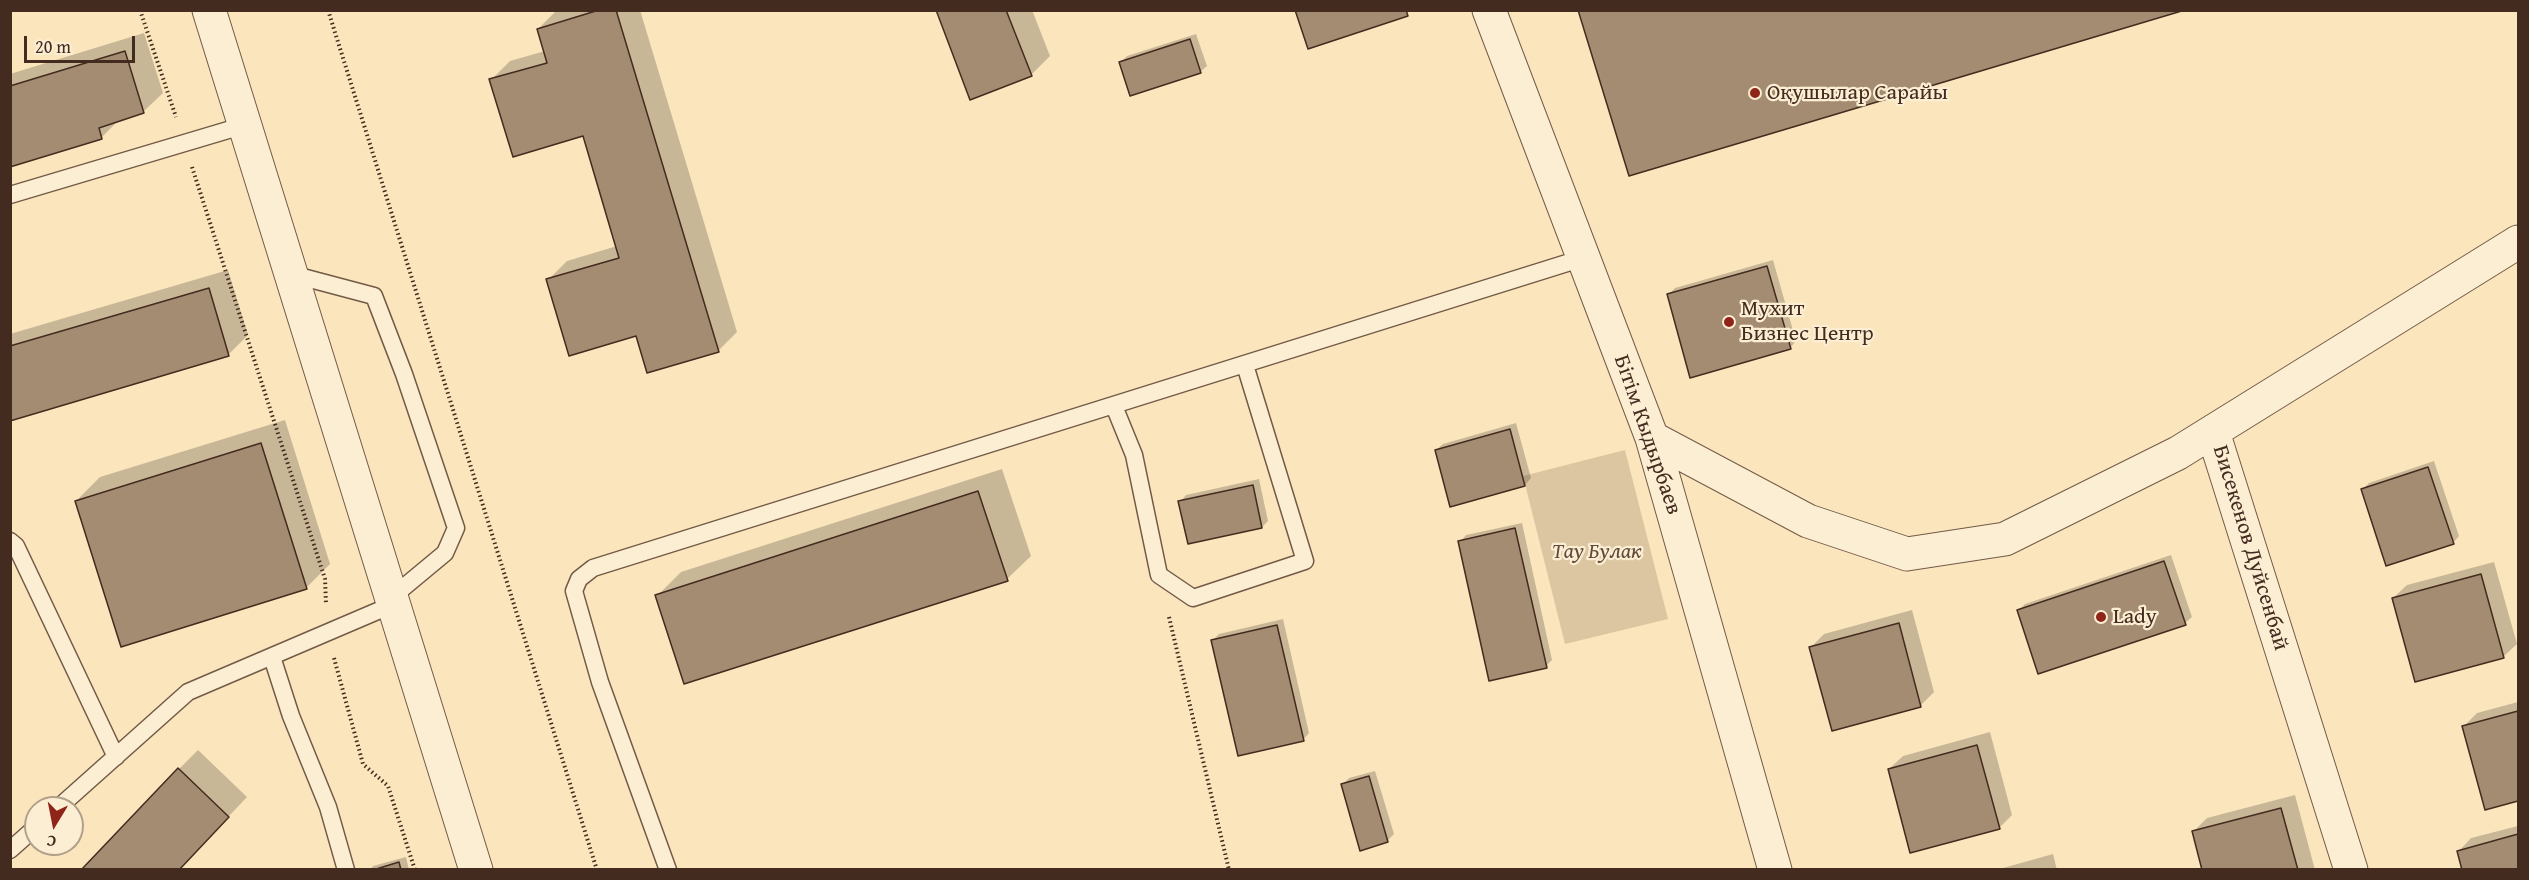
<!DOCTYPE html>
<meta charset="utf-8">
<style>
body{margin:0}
#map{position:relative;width:2529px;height:880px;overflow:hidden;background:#fbe5bc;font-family:"Gentium Book Plus",serif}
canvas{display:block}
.frame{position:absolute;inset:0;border:12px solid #442b20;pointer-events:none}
.north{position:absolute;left:24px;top:796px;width:60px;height:60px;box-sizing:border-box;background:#fceed3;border:2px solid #b2a08b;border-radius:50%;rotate:190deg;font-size:16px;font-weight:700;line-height:24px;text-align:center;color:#442b20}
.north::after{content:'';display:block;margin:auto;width:21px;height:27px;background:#8f2418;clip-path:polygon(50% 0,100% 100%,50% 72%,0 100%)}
.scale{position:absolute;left:24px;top:36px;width:111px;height:27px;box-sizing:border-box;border:3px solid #442b20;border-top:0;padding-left:8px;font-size:18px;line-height:21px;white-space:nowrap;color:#442b20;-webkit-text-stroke:4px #fceed3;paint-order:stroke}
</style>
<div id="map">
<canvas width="2529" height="880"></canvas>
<div class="frame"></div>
<div class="north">С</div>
<div class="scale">20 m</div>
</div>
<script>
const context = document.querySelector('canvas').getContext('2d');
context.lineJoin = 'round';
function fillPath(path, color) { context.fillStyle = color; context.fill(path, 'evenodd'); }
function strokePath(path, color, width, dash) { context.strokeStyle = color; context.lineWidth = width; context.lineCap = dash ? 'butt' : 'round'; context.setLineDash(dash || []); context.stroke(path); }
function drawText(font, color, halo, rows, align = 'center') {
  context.font = font + ' "Gentium Book Plus",serif'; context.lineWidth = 4.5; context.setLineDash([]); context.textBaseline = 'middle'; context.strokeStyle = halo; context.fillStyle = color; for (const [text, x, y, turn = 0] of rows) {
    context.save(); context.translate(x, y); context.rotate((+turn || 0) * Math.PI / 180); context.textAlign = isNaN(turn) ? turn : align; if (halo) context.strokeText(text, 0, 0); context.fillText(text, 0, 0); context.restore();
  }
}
fillPath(new Path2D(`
 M1625,450l43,169 -103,25 -42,-168z`), '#dcc5a1');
fillPath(new Path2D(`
 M557,10h83l97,322 -19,19 -81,-17 -89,-54 19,-19 50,-15 -33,-112 -93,-54 19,-19 35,-10 -7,-22z
 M937,10h95l18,46 -19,19z
 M144,33l19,60 -20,19 -23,7 -18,18 -92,28v-91z
 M1196,34l11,32 -7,6 -79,-10 6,-6z
 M1773,260l23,81 -6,7 -122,-53 7,-7z
 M228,270l20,65 -19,19 -219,65v-85z
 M285,420l45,144 -23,23 -185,58 -46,-144 24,-24z
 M1516,423l15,55 -6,7 -89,-35 7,-6z
 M2434,461l25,75 -6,7 -90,-54 6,-6z
 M1002,469l29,87 -24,23 -350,17 24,-24z
 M1259,479l9,42 -6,6 -82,-25 6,-7z
 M1522,523l30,137 -6,6 -86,-124 6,-7z
 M2171,555l21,62 -7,6 -167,-12 7,-7z
 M2494,562l23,82 -14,13 -110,-59 14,-13z
 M1912,610l22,82 -13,13 -110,-58 13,-13z
 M1283,619l26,114 -6,7 -90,-100 6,-6z
 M2518,702v98l-32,8 -22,-82 13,-13z
 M1990,732l22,83 -13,13 -110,-59 14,-13z
 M198,750l49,47 -69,73 1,-101z
 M1375,771l19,63 -7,7 -45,-56 7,-7z
 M2295,795l20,75h-111l-11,-38 14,-14z
 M2518,826v44h-55l-5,-18 13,-14z
 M2053,854l4,16h-61z
 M406,857l3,13h-39l3,-4z`), '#0003');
const building = new Path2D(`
 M599,10h17l103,342 -72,21 -11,-37 -67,20 -23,-77 73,-21 -36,-122 -70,21 -24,-78 58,-16 -10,-34z
 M936,10h70l26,66 -62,24z
 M1295,10h111l2,6 -100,33z
 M1578,10h607l-556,166z
 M1190,39l11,34 -71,23 -11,-34z
 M125,51l19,62 -45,15 3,11 -92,28v-81z
 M1767,266l24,83 -101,29 -23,-84z
 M209,288l20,68 -219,65v-75z
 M1510,429l15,57 -75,21 -15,-57z
 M261,443l46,146 -186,58 -46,-146z
 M2428,467l26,77 -68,22 -25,-77z
 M1253,485l9,43 -74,16 -10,-43z
 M978,491l30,90 -324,103 -29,-89z
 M1515,528l32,140 -58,13 -31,-140z
 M2164,561l22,64 -148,49 -21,-64z
 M2481,574l23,84 -89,24 -23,-84z
 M1899,623l22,84 -89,24 -23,-84z
 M1277,625l27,116 -66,15 -27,-116z
 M2518,711v90l-33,9 -23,-84z
 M1977,745l23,84 -90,24 -22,-84z
 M178,768l51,49 -50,53h-98z
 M1369,776l19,66 -28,9 -19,-67z
 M2281,808l17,62h-96l-10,-39z
 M2518,834v36h-56l-5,-19z
 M399,862l2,8h-28z`);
fillPath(building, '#a38c71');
strokePath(building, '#442b20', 1.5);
const service = new Path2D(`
 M10,195l235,-70
 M291,274l83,22 30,78 52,154 -11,25 -53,44
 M1114,406l20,49 25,120 34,23 112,-37 -60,-196
 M10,541l6,5 100,211
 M272,657l19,59 37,91 18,63
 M58,808l130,-116 206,-88
 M10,850l26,-23
 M668,870l-68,-188 -26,-91 5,-12 14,-11 990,-310`);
const minor = new Path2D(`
 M1489,10l163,428 123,432
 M2213,432l138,438
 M1652,438l156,83 99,33 98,-15 173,-86 340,-211`);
const tertiary = new Path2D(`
 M209,10l267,860`);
strokePath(service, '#725a47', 19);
strokePath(minor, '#725a47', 35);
strokePath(tertiary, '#725a47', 35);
strokePath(new Path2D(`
 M140,10l36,107
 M328,10l269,860
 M192,167l133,412 1,25
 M1169,617l60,253
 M334,658l29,106 25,22 27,84`), '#442b20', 4, [1.5, 3]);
strokePath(service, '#fceed3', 16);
strokePath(minor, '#fceed3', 33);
strokePath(tertiary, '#fceed3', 33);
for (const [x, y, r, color] of [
 [1755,93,6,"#8f2418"],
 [1729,322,6,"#8f2418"],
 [2101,617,6,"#8f2418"]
]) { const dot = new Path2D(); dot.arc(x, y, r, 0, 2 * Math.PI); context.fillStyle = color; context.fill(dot); strokePath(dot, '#fceed3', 2); }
drawText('22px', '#442b20', '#fceed3', [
 ["Оқушылар Сарайы",1767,93],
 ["Мухит",1741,309],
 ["Бизнес Центр",1741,334],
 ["Lady",2113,617]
], 'left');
drawText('22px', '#442b20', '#fceed3', [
 ["Бiтiм Кыдырбаев",1647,435,71],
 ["Бисекенов Дуйсенбай",2250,548,73]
]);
drawText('italic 22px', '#624a3a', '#fceed3', [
 ["Тау Булак",1597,552]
]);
</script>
